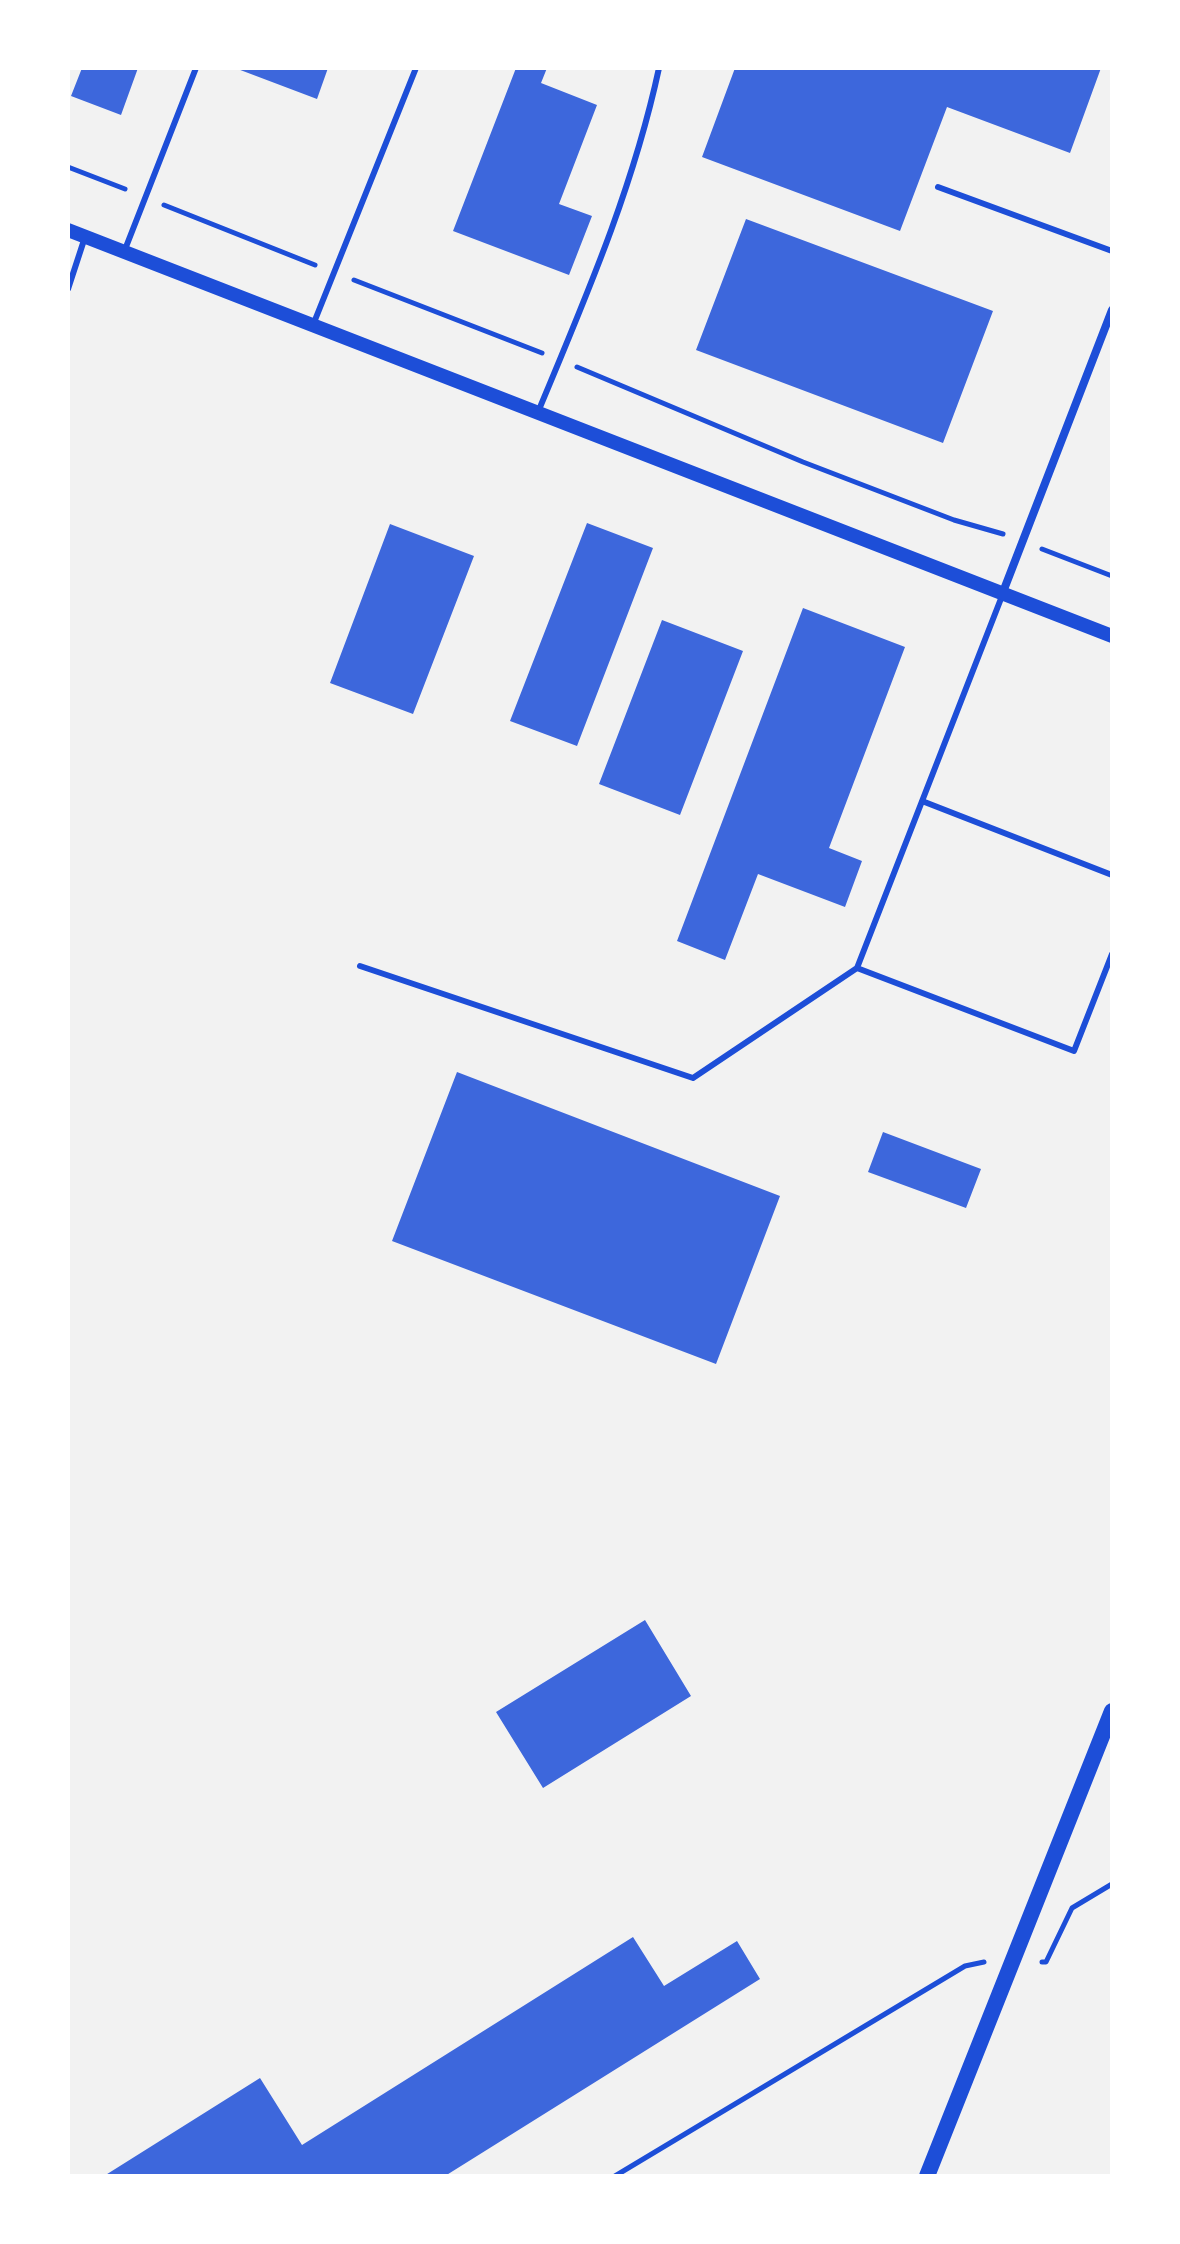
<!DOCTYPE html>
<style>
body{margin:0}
#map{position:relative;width:1180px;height:2244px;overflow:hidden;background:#f2f2f2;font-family:Helvetica,sans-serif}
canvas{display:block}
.frame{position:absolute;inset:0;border:70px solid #fff;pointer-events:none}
</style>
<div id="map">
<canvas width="1180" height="2244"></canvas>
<div class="frame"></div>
</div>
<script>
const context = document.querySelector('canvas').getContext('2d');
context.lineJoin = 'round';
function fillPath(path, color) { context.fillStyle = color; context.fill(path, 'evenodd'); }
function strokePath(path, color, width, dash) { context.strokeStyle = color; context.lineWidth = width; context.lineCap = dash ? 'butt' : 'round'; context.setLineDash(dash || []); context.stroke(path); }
fillPath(new Path2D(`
 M82,68h56l-17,47 -50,-19z
 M235,68h93l-11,31z
 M516,68h31l-6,15 56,22 -38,99 33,12 -23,59 -116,-44z
 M735,68h366l-31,85 -123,-46 -47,124 -198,-74z
 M746,219l247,92 -50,132 -247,-93z
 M587,523l66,25 -76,198 -67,-25z
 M390,524l84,32 -61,158 -83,-31z
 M803,608l102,39 -76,201 33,13 -17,46 -87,-33 -33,86 -48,-19z
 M662,620l81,31 -63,164 -81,-31z
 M457,1072l323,124 -64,168 -324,-123z
 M883,1132l98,37 -15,39 -98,-36z
 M645,1620l46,76 -148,92 -47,-76z
 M633,1937l31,49 73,-45 23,38 -315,197h-341l156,-98 42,67z`), '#3d67dc');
strokePath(new Path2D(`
 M68,167l57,22
 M164,205l151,60
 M354,280l188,73
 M577,367l226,95 151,58 49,14
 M1042,549l70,27
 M1042,1962h4l26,-54 40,-24
 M615,2176l350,-210 19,-4`), '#1d4ed8', 5);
strokePath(new Path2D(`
 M938,187l174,64
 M124,252l72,-184
 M68,289l17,-52
 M313,325l103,-257
 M538,412c47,-113 95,-223 121,-344
 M922,801l190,74
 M360,966l333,112 164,-110 145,-372
 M857,968l217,83 38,-97`), '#1d4ed8', 6);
strokePath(new Path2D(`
 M1003,592l109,-282`), '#1d4ed8', 8);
strokePath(new Path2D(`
 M68,230l1044,406`), '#1d4ed8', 14);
strokePath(new Path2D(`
 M927,2176l185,-465`), '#1d4ed8', 16);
</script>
